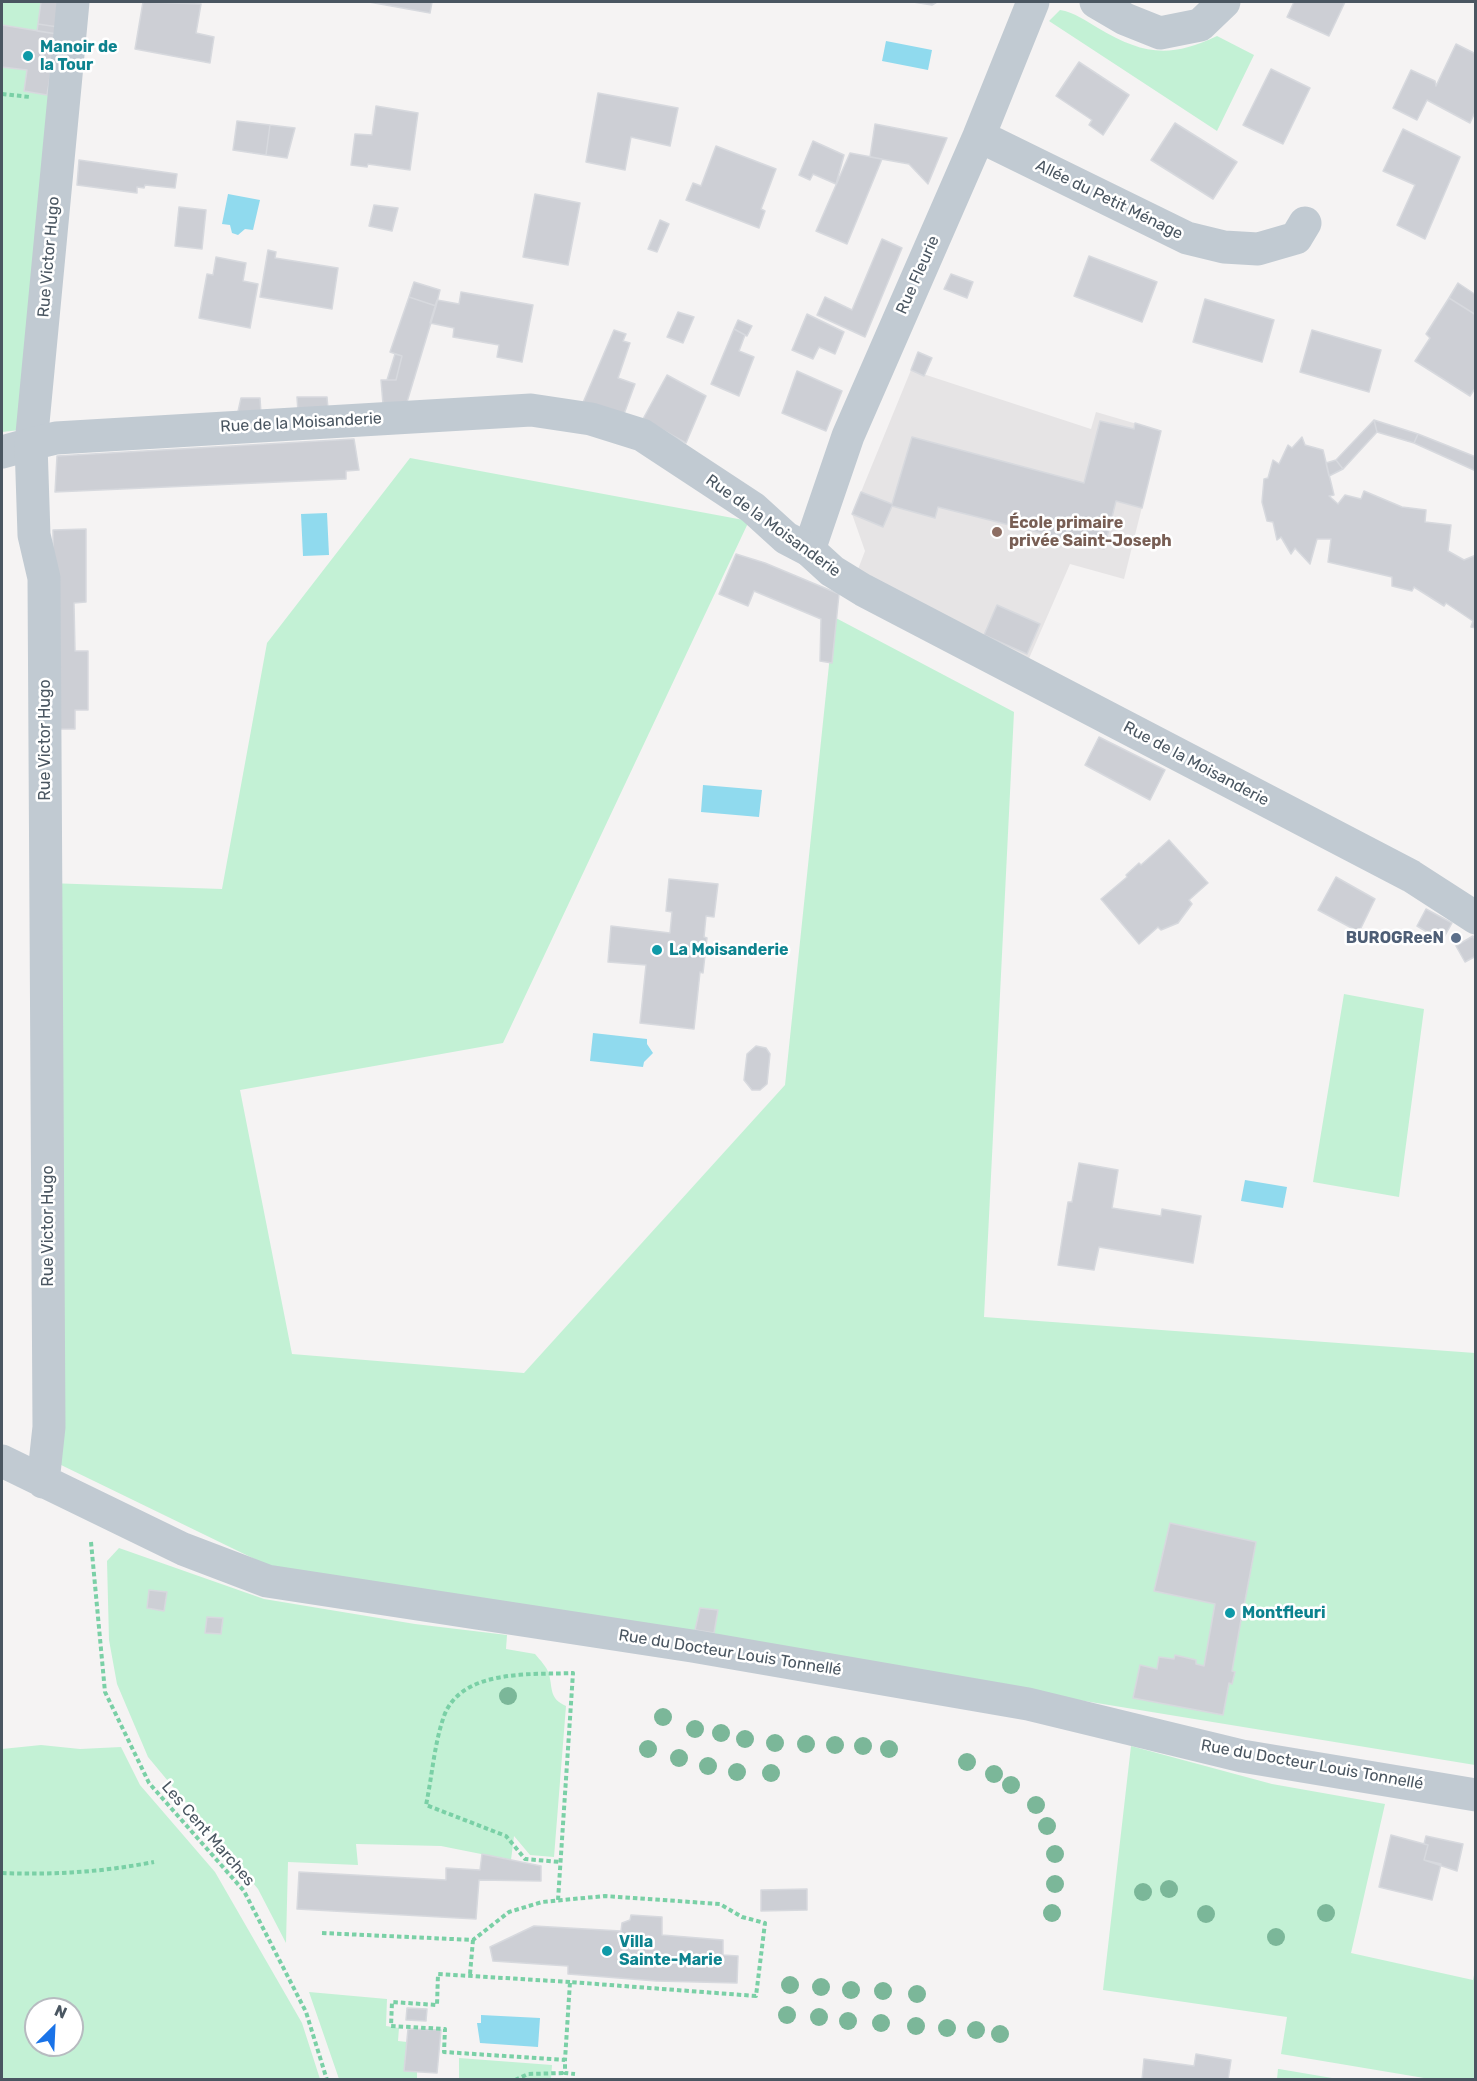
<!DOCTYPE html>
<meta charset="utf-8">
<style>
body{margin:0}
#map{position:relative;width:1477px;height:2081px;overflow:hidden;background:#f5f3f3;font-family:Rubik,sans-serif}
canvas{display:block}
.frame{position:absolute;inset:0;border:3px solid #4a5661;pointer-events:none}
.north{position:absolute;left:24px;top:1997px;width:60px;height:60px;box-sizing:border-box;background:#fff;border:2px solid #b7bbc0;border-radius:50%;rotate:24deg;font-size:16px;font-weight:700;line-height:24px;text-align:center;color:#4a5661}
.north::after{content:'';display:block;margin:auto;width:21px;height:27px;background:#1a73e8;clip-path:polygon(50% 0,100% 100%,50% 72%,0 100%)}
</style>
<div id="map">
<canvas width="1477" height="2081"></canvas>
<div class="frame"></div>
<div class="north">N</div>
</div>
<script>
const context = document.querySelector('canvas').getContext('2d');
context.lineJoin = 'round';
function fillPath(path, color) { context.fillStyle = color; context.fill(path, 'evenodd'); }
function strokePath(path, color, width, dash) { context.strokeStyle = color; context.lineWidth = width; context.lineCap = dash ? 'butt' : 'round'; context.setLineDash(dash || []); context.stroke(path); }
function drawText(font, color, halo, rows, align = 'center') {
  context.font = font + ' Rubik,sans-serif'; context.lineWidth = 5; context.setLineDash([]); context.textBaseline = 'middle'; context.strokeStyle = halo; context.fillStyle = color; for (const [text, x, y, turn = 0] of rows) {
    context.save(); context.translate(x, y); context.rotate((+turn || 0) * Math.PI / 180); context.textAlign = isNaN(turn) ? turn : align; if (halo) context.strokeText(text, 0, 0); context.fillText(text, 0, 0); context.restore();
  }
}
fillPath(new Path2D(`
 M911,370l180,59 5,-17 65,19 -37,148 -54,-15 -43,99 -170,-91 8,-21 -13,-37z`), '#e6e4e5');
fillPath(new Path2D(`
 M2,2h56l-38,428 -18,2z
 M1060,10c14,2 26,11 38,18 44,26 71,31 119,8l37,19 -37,76 -168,-110z
 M410,458l339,63 -246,522 -263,47 52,264 232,19 261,-288 49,-468 180,95 -30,605 491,36v412l-1202,-197 -214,-104 -11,-581 174,6 45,-246z
 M1344,994l80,15 -25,188 -86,-15z
 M119,1548l145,51 151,25 92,11 -1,14 29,5c5,6 12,13 14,20 4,16 0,24 17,32l-12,151 -24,-2 -16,-19 -3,24 -70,-14 -85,-2 2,21 -70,-3 -2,81 -28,-54 -110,-132 -31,-73 -8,-44 -2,-79zM149,1590l18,2 -3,18 -17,-2zM207,1617l16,1 -2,15 -16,-1z
 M41,1745l39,4 41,-2 19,38 75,87 87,151 18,56h-318v-330zM36,2009h36v36h-36z
 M1131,1746l141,38 113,20 -34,149 122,27 2,-10v109h-45l-149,-25 6,-37 -184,-27z
 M309,1992l78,7 -1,27 13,2 -1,13 9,1 -3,29 13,1v7h-78z
 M459,2058l93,7 -1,14h-92z
 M1278,2069h1l59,10h-61z`), '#c3f1d5');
fillPath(new Path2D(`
 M886,41l46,9 -4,20 -46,-9z
 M228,194l32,6 -7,30 -8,-1 -7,6 -6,-2 -2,-8 -8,-1z
 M327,513l2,42 -26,1 -2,-42z
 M703,785l59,5 -3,27 -58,-5z
 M593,1033l54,6v5l6,9 -9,9 -1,5 -53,-6z
 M1245,1180l42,7 -4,21 -42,-7z
 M481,2015l59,3 -2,29 -58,-4 -3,-20h4z`), '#90daee');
const building = new Path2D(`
 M41,2h21l-4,25 -20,-3z
 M143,2l58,2 -5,29 18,4 -4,26 -75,-14z
 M369,2h63l-2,11z
 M913,2h24l-5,3z
 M1294,2h51l-16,34 -42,-19z
 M38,24l20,3 -1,7 -20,-3z
 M2,25l55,9 -10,61 -23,-4 3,-21 -25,-3z
 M1456,44l20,10v56l-6,13 -43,-23 -10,20 -24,-12 18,-38 24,11 1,5z
 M1079,62l50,33 -26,40 -14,-10 3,-5 -36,-24z
 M1271,69l39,19 -27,56 -40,-19z
 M598,93l80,15 -8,38 -39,-9 -6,33 -39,-8z
 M376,106l42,7 -8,57 -42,-6 -1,3 -16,-2 4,-31 17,1z
 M237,121l33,4 -4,30 -33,-5z
 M1175,123l62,39 -24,37 -62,-39z
 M875,124l72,14 -19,46 -19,-20 -39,-7z
 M270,125l25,3 -8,30 -21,-3z
 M1403,129l57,28 -35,82 -28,-14 18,-40 -32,-14z
 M813,141l31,14 -8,29 -23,-10 -3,6 -11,-5z
 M716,146l60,23 -15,40 4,2 -6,17 -73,-28 7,-17 8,3z
 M850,153l32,6 -35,85 -31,-13z
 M79,160l98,14 -2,14 -30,-3 -1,3 -7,-1v6l-60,-8z
 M535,194l45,9 -12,62 -45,-8z
 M374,205l24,3 -6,23 -23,-5z
 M179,207l27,3 -4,39 -27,-3z
 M660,220l9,4 -12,28 -9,-3z
 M882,239l20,9 -37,89 -48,-22 8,-18 27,13z
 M268,250l8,2 -1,6 63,10 -6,41 -72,-12z
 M1089,256l68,26 -15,40 -68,-26z
 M216,257l30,6 -3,18 15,3 -8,44 -51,-10 8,-44 6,1z
 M951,274l22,8 -6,16 -23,-9z
 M414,282l26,8 -4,16 -27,-9z
 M1458,283l18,12v20l-27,-17z
 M461,292l72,13 -11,57 -25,-5 2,-12 -46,-8 1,-9 -24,-5 7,-23 22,4z
 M409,297l27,9 -29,96 -24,2 -2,-24h15l6,-24 -12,-4z
 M1449,298l27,17v72l-6,9 -55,-35 15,-23 -4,-4z
 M1205,299l69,21 -12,42 -69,-20z
 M678,312l16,5 -11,26 -16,-6z
 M807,314l37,18 -9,22 -16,-7 -6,12 -21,-9z
 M738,320l14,6 -5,10 -13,-7z
 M734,329l11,6 -6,16 15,6 -15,39 -28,-12z
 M614,330l12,4 -3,7 7,2 -12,35 17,6 -11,30 -42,-9z
 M1312,330l69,20 -12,42 -69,-20z
 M918,352l14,6 -8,18 -13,-6z
 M395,354l7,2 -6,24h-9z
 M797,371l45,20 -16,40 -44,-18z
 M667,375l39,21 -20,47 -43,-24z
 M297,397h30l1,12 -30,3z
 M241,398h19l1,16 -24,2z
 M1374,420l3,12 -34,37 -7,-9z
 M1374,420l44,14 -4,9 -37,-11z
 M1100,421l34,8 1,-6 26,8 -19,77 -26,-7 -12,48 -166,-42 -3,11 -43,-12 -9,21 -31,-13 9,-22 31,12 20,-67 172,46z
 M1418,434l58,23v14l-62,-28z
 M1302,437l3,8 18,5 11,45 -5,1 9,8 7,-9 16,4 3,-8 38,16 24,3 -1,12 26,3 -3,26 16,9 12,-5v73l-5,-1 2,-6 -27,-18 -2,3 -30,-19 -2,4 -20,-5v-9l-64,-15 3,-23h-14l-7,25 -15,-16 -4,6 -10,-17 -4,3 -4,-18 -6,-1 -5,-19 2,-23 4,-1 5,-18 6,4 9,-19 4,3z
 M354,439l5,31 -13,1v8l-291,13 2,-36z
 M1336,460l7,9 -14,7 -3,-13z
 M86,529v73l-12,1 1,48h13v59h-13v19h-20l-2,-199z
 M736,554l29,9 74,31 -7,69 -12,-2 1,-42 -67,-28 -6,15 -29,-12z
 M997,605l43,19 -13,30 -43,-19z
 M1099,737l66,33 -15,30 -65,-35z
 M1169,840l39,43 -19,17 3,4 -14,19 -17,7 -3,-3 -19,17 -38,-45 26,-22 -1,-2 13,-12 2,2z
 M1336,877l39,22 -16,33 -41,-22z
 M669,879l49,5 -4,33 -8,-1 -2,21 3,1 -4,35 -3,-1 -6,57 -54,-6 6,-58 -38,-3 3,-36 59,7 2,-21 -6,-1z
 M1426,909l26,14 -10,18 -25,-15z
 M1473,936l3,5v15l-11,6 -9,-16z
 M756,1046l10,2 4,6 -3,30 -7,6h-8l-8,-10 3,-26z
 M1079,1163l39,7 -6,38 49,8 1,-7 39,7 -8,47 -94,-16 -5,23 -36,-5 10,-63h4z
 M1170,1523l86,19 -12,64 3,1 -2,13h-4l-9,51 3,1 -3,12 -3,-1 -6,32 -90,-17 7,-33 17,4 2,-12 15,2 1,-4 21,5v4l8,2 11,-62 -61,-13z
 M149,1590l18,2 -3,19 -17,-3z
 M700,1608l18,2 -4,23 -19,-3z
 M207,1617l16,1 -2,16 -16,-1z
 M1391,1835l37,10 -4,15 17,4 -9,36 -53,-13z
 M1426,1836l37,8 -6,27 -33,-11 4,-15 -4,-1z
 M482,1854l59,12v15l-62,-1 -3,39 -179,-10 2,-37 147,8v-12l34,2z
 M807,1889v21l-46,1v-21z
 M631,1915l31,2v18l61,5v15l15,1 -1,27 -81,-2 -88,-7v-8l-75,-5 -3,-14 44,-21 87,5 1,-8 8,-3z
 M407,2008l20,1 -1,12 -20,-1z
 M408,2029l33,1 -4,43 -33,-2z
 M1196,2054l35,6 -3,20h-86l2,-21 50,7z`);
fillPath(building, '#cdcfd5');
strokePath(building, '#d7d9de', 1.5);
strokePath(new Path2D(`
 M2,94l28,3
 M91,1542l14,150 44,91 95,108 62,121 21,68
 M2,1873c52,2 100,-1 152,-11
 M558,1900l15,-227c-42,2 -114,-5 -130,46 -9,27 -11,58 -17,86l80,31 19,23 36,3
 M322,1933l151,7 36,-28 33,-10 63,-6 115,8 22,13 23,6 -9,73 -186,-14 -5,78
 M470,1974l3,-34
 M570,1982l-132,-8 -1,31 -45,-3 -1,24 54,3 -1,23 121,8v13l10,1
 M515,2080l13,-6 37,-1`), '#7ad0a6', 4, [4.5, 3]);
strokePath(new Path2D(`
 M1096,2l29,17 35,14 40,-8 24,-23
 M979,136l208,102 37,9 34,2 38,-11 9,-15
 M2,452l29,-8 42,-442
 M809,550l39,-114 131,-300 54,-134`), '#c1cad2', 33);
strokePath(new Path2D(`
 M2,1461l181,88 84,32 425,65 336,58 214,52 234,39
 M43,1482l6,-55 -5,-849 -10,-43 -3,-91 25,-6 475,-28 60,9 51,16 111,73 33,30 23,12 23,21 31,19 548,286 65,42`), '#c1cad2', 33);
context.fillStyle = '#7bb799';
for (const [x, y] of [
 [508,1696],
 [663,1717],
 [695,1729],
 [721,1733],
 [745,1739],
 [775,1743],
 [806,1744],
 [835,1745],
 [863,1746],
 [648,1749],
 [889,1749],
 [679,1758],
 [967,1762],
 [708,1766],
 [737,1772],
 [771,1773],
 [994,1774],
 [1011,1785],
 [1036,1805],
 [1047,1826],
 [1055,1854],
 [1055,1884],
 [1169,1889],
 [1143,1892],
 [1052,1913],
 [1326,1913],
 [1206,1914],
 [1276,1937],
 [790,1985],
 [821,1987],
 [851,1990],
 [883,1991],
 [917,1994],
 [787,2015],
 [819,2017],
 [848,2021],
 [881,2023],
 [916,2026],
 [947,2028],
 [976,2030],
 [1000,2034]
]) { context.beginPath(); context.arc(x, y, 9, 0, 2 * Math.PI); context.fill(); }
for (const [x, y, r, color] of [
 [28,56,6,"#0f9aa8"],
 [997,532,6,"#8d6e63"],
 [1456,938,6,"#5c6f8a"],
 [657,950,6,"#0f9aa8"],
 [1230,1613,6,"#0f9aa8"],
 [607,1951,6,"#0f9aa8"]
]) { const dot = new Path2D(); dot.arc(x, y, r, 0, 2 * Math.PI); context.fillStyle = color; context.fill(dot); strokePath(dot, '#fff', 2); }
drawText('bold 16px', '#0d838f', '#fff', [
 ["Manoir de",40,47],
 ["la Tour",40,65],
 ["La Moisanderie",669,950],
 ["Montfleuri",1242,1613],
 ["Villa",619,1942],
 ["Sainte-Marie",619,1960]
], 'left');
drawText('16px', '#4a5661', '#fff', [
 ["Allée du Petit Ménage",1109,200,26],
 ["Rue Victor Hugo",49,257,-85],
 ["Rue Fleurie",918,275,-66],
 ["Rue de la Moisanderie",301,423,-3],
 ["Rue de la Moisanderie",773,526,36],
 ["Rue Victor Hugo",45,740,-90],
 ["Rue de la Moisanderie",1196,764,28],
 ["Rue Victor Hugo",48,1226,-90],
 ["Rue du Docteur Louis Tonnellé",730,1653,9],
 ["Rue du Docteur Louis Tonnellé",1312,1765,10],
 ["Les Cent Marches",208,1834,49]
]);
drawText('bold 16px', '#785e54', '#fff', [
 ["École primaire",1009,523],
 ["privée Saint-Joseph",1009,541]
], 'left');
drawText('bold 16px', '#4e5e75', '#fff', [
 ["BUROGReeN",1444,938]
], 'right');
</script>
